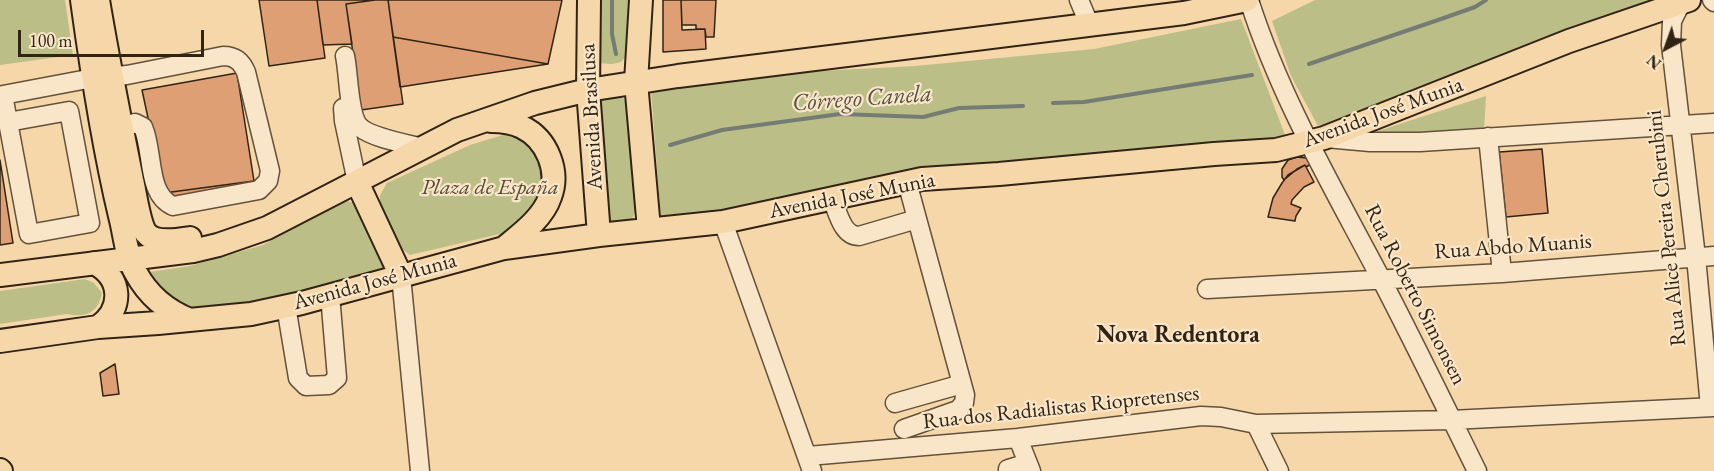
<!DOCTYPE html>
<meta charset="utf-8">
<style>
body{margin:0}
#map{position:relative;width:1714px;height:471px;overflow:hidden;background:#f6d7aa;font-family:"EB Garamond",serif}
canvas{display:block}
.north{position:absolute;left:1636px;top:18px;width:60px;height:60px;-webkit-text-stroke:4px #f9e5c8;paint-order:stroke;rotate:221deg;font-size:16px;font-weight:700;line-height:24px;text-align:center;color:#322415}
.north::after{content:'';display:block;margin:auto;width:21px;height:27px;background:#322415;clip-path:polygon(50% 0,100% 100%,50% 72%,0 100%)}
.scale{position:absolute;left:18px;top:30px;width:186px;height:27px;box-sizing:border-box;border:3px solid #322415;border-top:0;padding-left:8px;font-size:18px;line-height:21px;white-space:nowrap;color:#322415;-webkit-text-stroke:4px #f9e5c8;paint-order:stroke}
</style>
<div id="map">
<canvas width="1714" height="471"></canvas>
<div class="north">N</div>
<div class="scale">100 m</div>
</div>
<script>
const context = document.querySelector('canvas').getContext('2d');
context.lineJoin = 'round';
function fillPath(path, color) { context.fillStyle = color; context.fill(path, 'evenodd'); }
function strokePath(path, color, width, dash) { context.strokeStyle = color; context.lineWidth = width; context.lineCap = dash ? 'butt' : 'round'; context.setLineDash(dash || []); context.stroke(path); }
function drawText(font, color, halo, rows, align = 'center') {
  context.font = font + ' "EB Garamond",serif'; context.lineWidth = 4.5; context.setLineDash([]); context.textBaseline = 'middle'; context.strokeStyle = halo; context.fillStyle = color; for (const [text, x, y, turn = 0] of rows) {
    context.save(); context.translate(x, y); context.rotate((+turn || 0) * Math.PI / 180); context.textAlign = isNaN(turn) ? turn : align; if (halo) context.strokeText(text, 0, 0); context.fillText(text, 0, 0); context.restore();
  }
}
fillPath(new Path2D(`
 M0,0h65l8,55 -73,10z
 M595,0h38l-5,54 -7,8 -9,2 -15,-1z
 M1315,0h352l-304,113 -45,13 -27,-50 -19,-55z
 M1241,19l46,121 -368,29 -76,15 -123,30 -59,6 -10,-130 130,-17 134,-7 179,-17z
 M613,93l8,4 8,6 6,108c-4,14 -8,13 -21,14l-5,-5 -3,-7 -10,-112z
 M1486,96l-2,35 -63,3 -46,-2z
 M506,134l12,3 12,9 8,12 4,16 1,12 -5,18 -30,28 -98,23 -11,-8 -19,-42v-10l7,-12 83,-38z
 M347,201l7,2 5,8 22,51 2,6 -5,4 -157,38 -22,1 -20,-5 -36,-33 47,-7 73,-21 69,-38z
 M85,279l9,4 8,10c-4,20 -16,25 -35,21l-67,10v-33z`), '#bcbe88');
strokePath(new Path2D(`
 M612,0v34l4,20
 M1309,64l132,-45 34,-12 11,-7
 M1053,103l31,-1 168,-27
 M670,145l52,-15 118,-16 83,3 36,-9 64,-2`), '#747c73', 4);
const building = new Path2D(`
 M259,0h58l8,58 -56,8z
 M317,0h58l-29,4 6,40 -29,1z
 M375,0h13l15,104 -42,6 -15,-106z
 M388,0h174l-14,64 -155,-27z
 M663,0h18l1,30 23,-1 1,20 -43,3z
 M681,0h35l-2,37h-8l-1,-8h-9v-4h-14z
 M393,37l155,27 -148,23z
 M237,73l17,108 -90,12 -22,-103z
 M1542,149l6,64 -42,4 -7,-65z
 M1297,157l9,1 7,5 -7,4 -1,-2 -8,4 -13,11 -2,-3v-8l6,-9z
 M0,160l13,83 -13,2z
 M1305,165l9,17 -10,5 -12,13 -1,4 10,4 -5,8 -1,5 -27,-4 5,-19 9,-15 6,-8z
 M254,181v4l-77,13 -13,-5z
 M115,364l4,30 -16,2 -3,-23z`);
fillPath(building, '#dd9f73');
strokePath(building, '#322415', 1.5);
const minor = new Path2D(`
 M1079,0l11,26
 M1249,0c31,97 83,186 130,275 34,65 66,131 98,196
 M1712,0l2,2
 M1681,3l-9,18 -1,24 25,212 14,150
 M345,56c4,17 3,63 16,72 12,10 46,16 62,20
 M343,108l1,13 13,61
 M8,122l21,112 61,-11 -21,-112 -61,11 -5,-27 90,-17 34,-3 96,-19c12,0 18,5 23,16l24,99 -2,10 -9,9 -86,16c-27,-12 -19,-55 -30,-79l-8,-4 -14,4
 M1488,137l14,136
 M1326,138l44,4h50l294,-19
 M832,199c6,13 10,37 27,37l58,-17
 M723,222l89,249
 M401,276l19,195
 M1207,289l295,-16 212,-17
 M286,306l12,72 8,8 23,-1 8,-7 -7,-83
 M895,403l67,-19
 M1256,424l23,47
 M904,429l54,-19 6,-7 1,-8 -58,-213
 M1018,438l13,33
 M808,456l210,-18 183,-22 20,1 35,7 195,-4 263,-13
 M1008,471v-2l20,-6`);
const major = new Path2D(`
 M82,0c10,73 21,145 38,216 5,19 6,40 16,57 12,22 31,38 54,47
 M98,0c10,60 22,120 34,180 3,12 7,44 14,53 9,11 31,7 44,5
 M589,0l-1,90 11,145
 M641,0l-5,82 13,147
 M491,121c10,0 21,1 31,6 25,12 38,44 28,70 -7,21 -29,37 -46,51
 M357,182l44,94
 M94,263c28,14 30,46 4,64
 M0,275l193,-24 25,-6 49,-17 190,-98 78,-27 53,-13 90,-14 506,-63 63,-13
 M0,341l98,-14 60,-4 93,-9 51,-11 202,-55 95,-13 124,-13 199,-43 77,-5 215,-20 62,-4 48,-12 245,-97 120,-41
 M0,470l1,1`);
strokePath(minor, '#63513a', 21);
strokePath(major, '#322415', 26);
strokePath(minor, '#f9e5c8', 18);
strokePath(major, '#f6d7aa', 22);
drawText('22px', '#322415', '#f9e5c8', [
 ["Avenida José Munia",1383,113,-20],
 ["Avenida Brasilusa",592,117,-93],
 ["Avenida José Munia",852,196,-11],
 ["Rua Alice Pereira Cherubini",1667,228,-96],
 ["Rua Abdo Muanis",1513,247,-4],
 ["Avenida José Munia",375,282,-15],
 ["Rua Roberto Simonsen",1415,295,63],
 ["Rua dos Radialistas Riopretenses",1061,408,-6]
]);
drawText('italic 22px', '#544a32', '#f9e5c8', [
 ["Plaza de España",490,188]
]);
drawText('italic 24px', '#535044', '#f9e5c8', [
 ["Córrego Canela",862,99,-4]
]);
drawText('bold 24px', '#322415', '#f9e5c8', [
 ["Nova Redentora",1178,335]
]);
</script>
